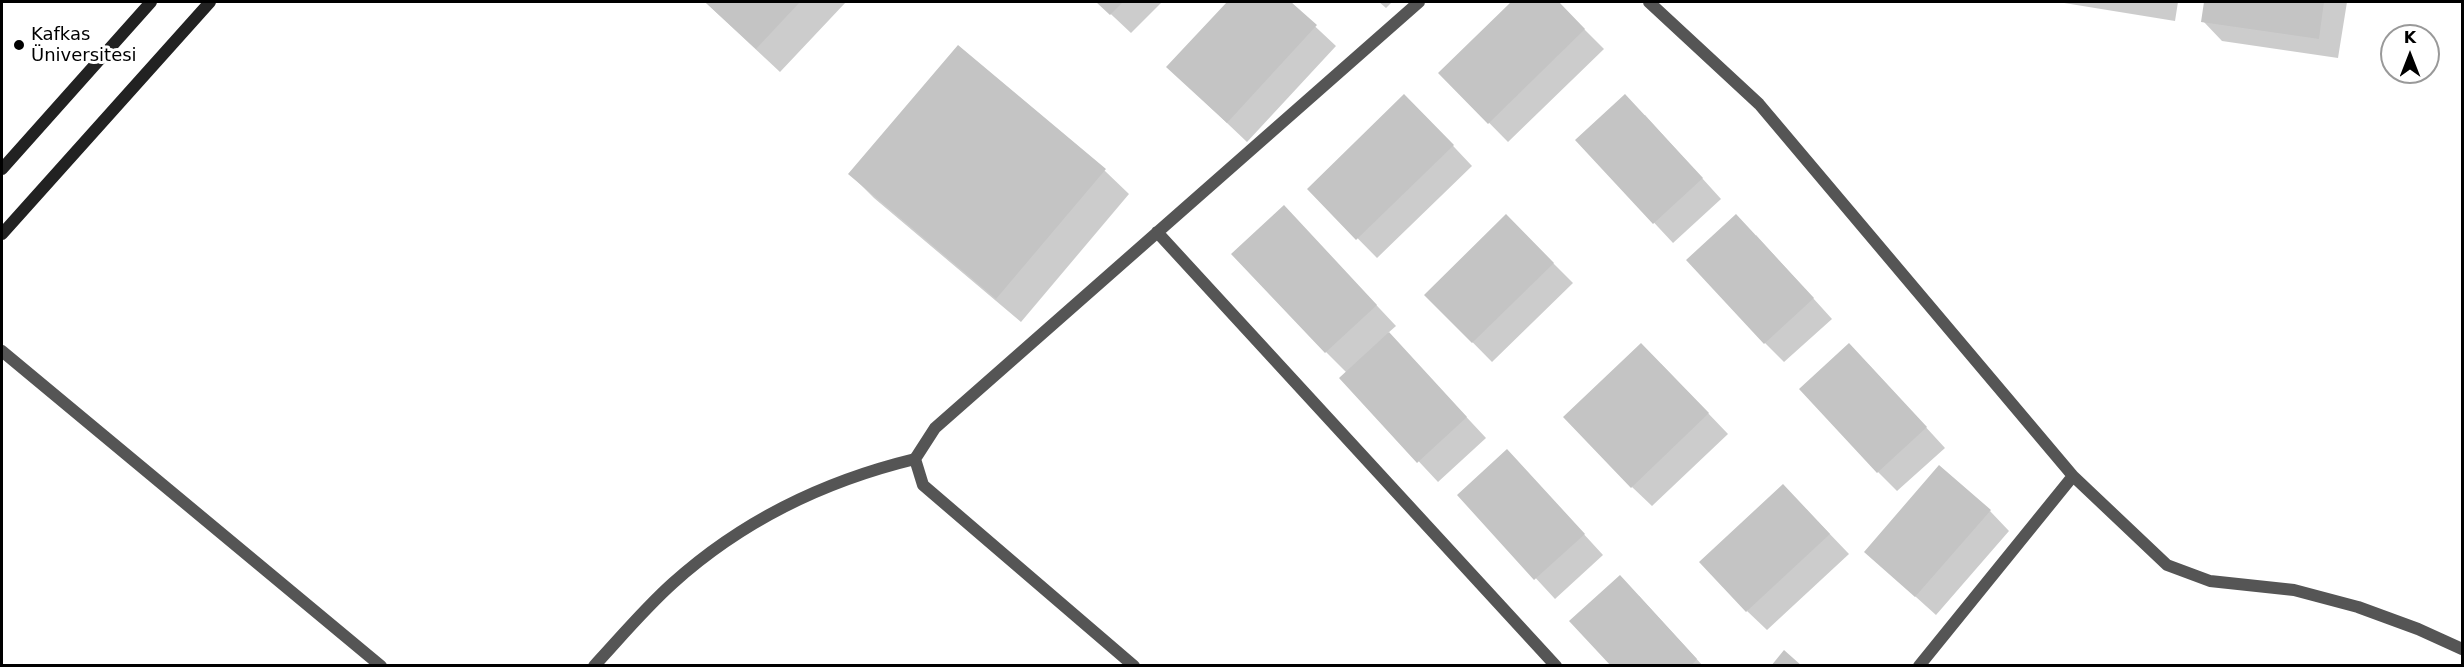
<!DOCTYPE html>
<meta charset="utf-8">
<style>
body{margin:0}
#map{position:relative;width:2464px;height:667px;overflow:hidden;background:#fff;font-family:"DejaVu Sans",sans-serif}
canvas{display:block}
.frame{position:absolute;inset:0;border:3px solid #000;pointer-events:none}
.north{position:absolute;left:2380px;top:24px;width:60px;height:60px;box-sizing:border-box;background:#fff;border:2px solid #999;border-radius:50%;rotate:0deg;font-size:16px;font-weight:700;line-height:24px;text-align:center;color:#000}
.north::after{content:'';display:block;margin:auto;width:21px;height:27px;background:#000;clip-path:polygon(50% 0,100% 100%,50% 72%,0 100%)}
</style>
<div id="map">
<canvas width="2464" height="667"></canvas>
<div class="frame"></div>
<div class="north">K</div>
</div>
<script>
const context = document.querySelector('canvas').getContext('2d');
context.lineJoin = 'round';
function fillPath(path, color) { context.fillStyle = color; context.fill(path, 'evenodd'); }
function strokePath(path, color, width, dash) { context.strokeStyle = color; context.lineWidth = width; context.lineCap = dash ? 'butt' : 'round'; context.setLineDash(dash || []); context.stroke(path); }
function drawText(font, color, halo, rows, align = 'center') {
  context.font = font + ' "DejaVu Sans",sans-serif'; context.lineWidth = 6; context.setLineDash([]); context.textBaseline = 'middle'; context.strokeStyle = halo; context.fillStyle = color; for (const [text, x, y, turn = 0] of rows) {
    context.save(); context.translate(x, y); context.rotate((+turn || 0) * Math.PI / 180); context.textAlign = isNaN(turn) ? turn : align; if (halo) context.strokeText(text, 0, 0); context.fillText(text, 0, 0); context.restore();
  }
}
fillPath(new Path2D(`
 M705,2h141l-66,70z
 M1098,2h64l-31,31z
 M1229,2h60l47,44 -89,96 -79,-75z
 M1379,2h13l-6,6z
 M1513,2h44l47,47 -96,93 -68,-69z
 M2058,2h120l-3,19z
 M2205,2h142l-9,56 -116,-17 -19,-20z
 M958,47l147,124 24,23 -108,128 -147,-124 -24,-24z
 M1424,115l48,51 -95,92 -68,-69z
 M1645,115l76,84 -48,44 -96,-103z
 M1506,216l67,67 -81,79 -66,-67z
 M1303,227l93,99 -8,7 98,105 -48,44 -97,-104 6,-5 -21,-21z
 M1756,235l76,84 -48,43 -19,-19z
 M1661,364l67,70 -76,72 -20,-19z
 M1868,364l77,84 -48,43 -19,-19z
 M1526,471l77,84 -48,44 -96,-104z
 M1803,506l46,48 -82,76 -20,-19z
 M1990,511l19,20 -73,84 -70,-63z
 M1639,596l64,70h-90z`), '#0003');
fillPath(new Path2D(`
 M705,2h95l-44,47z
 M1096,2h27l-13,13z
 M1227,2h64l26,23 -90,98 -61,-56z
 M1511,2h48l26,27 -97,95 -50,-51z
 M2204,2h120l-5,37 -118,-17z
 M958,45l148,124 -110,130 -148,-125z
 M1404,94l50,51 -98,95 -49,-51z
 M1625,94l78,84 -50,46 -78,-84z
 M1284,205l93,100 -52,48 -94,-99z
 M1506,214l48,49 -82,80 -48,-48z
 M1736,214l78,84 -50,46 -78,-84z
 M1389,332l78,85 -50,46 -78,-85z
 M1641,343l68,70 -78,75 -68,-71z
 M1849,343l78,84 -50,46 -78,-84z
 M1507,449l78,85 -51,46 -77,-85z
 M1939,465l52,45 -76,87 -51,-45z
 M1783,484l47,50 -84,78 -47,-50z
 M1620,575l77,84 -6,7h-80l-42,-45z
 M1784,650l18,16h-31z`), '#c4c4c4');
strokePath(new Path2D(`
 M594,666c26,-28 51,-58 79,-83 70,-63 151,-102 242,-124`), '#555', 12);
strokePath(new Path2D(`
 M1649,2l110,102 314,372 -154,190
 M1157,232l399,434
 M2,351l379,315
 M2073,476l94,89 43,16 84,9 64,17 60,22 44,20
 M1134,666l-211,-181 -8,-26 20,-31 484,-426`), '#555', 12);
strokePath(new Path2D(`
 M2,169l149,-167
 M2,234l208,-232`), '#222', 12);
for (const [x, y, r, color] of [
 [19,45,6,"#000"]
]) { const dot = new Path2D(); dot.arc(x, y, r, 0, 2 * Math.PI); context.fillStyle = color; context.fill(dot); strokePath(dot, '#fff', 2); }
drawText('18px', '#000', '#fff', [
 ["Kafkas",31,35],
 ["Üniversitesi",31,56]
], 'left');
</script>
